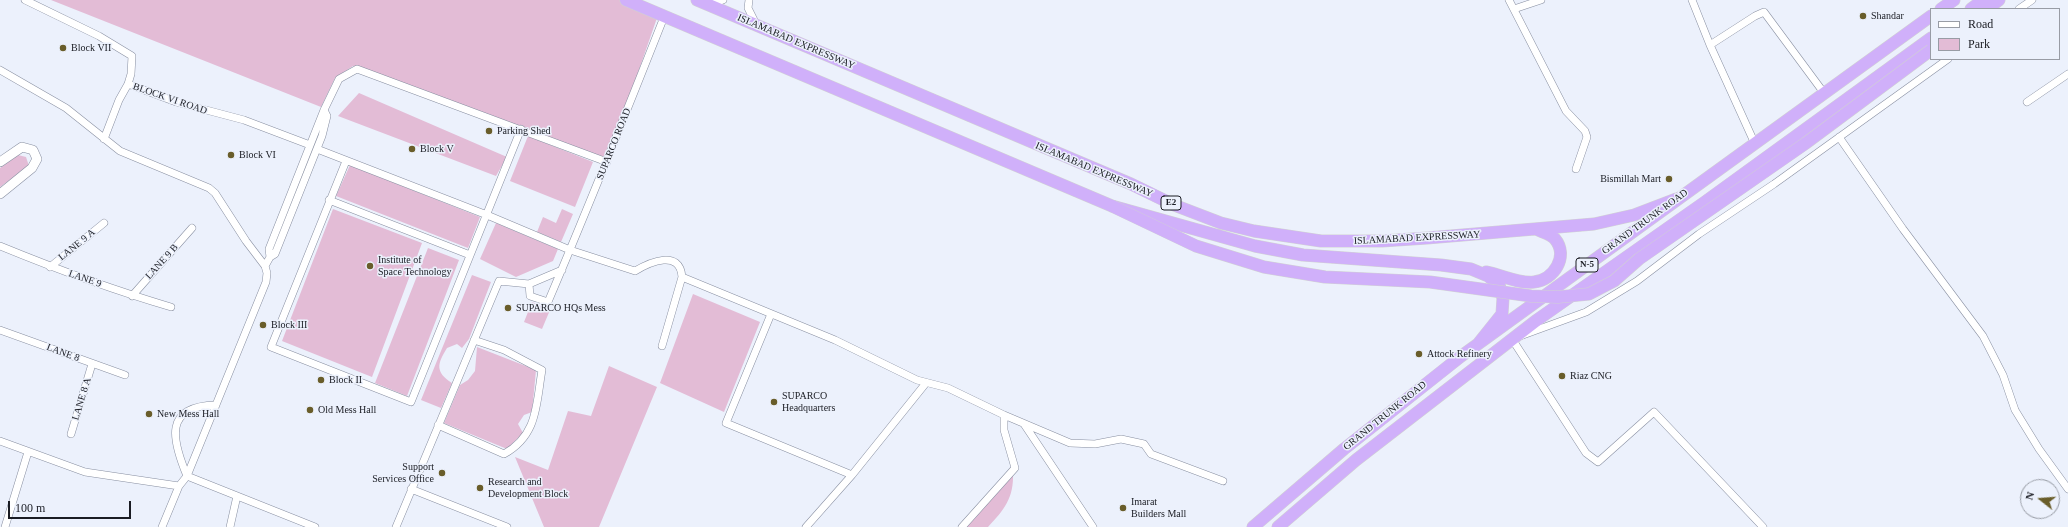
<!DOCTYPE html>
<style>
body{margin:0}
#map{position:relative;width:2068px;height:527px;overflow:hidden;background:#ecf1fc;font-family:"Times New Roman",serif}
canvas{display:block}
.legend{position:absolute;left:1930px;top:8px;width:130px;height:52px;box-sizing:border-box;background:#ecf1fc;border:1px solid #989ca5;margin:0;padding:5px 7px;list-style:none;font-size:12px;color:#1a1c23}
.legend li{display:flex;align-items:center;gap:8px;height:20px}
.legend b{width:20px;border:1px solid #989ca5}
.north{position:absolute;left:2020px;top:479px;width:40px;height:40px;box-sizing:border-box;background:#ecf1fc;border:1px solid #989ca5;border-radius:50%;rotate:287deg;font-size:11px;font-weight:700;line-height:16px;text-align:center;color:#1a1c23}
.north::after{content:'';display:block;margin:auto;width:14px;height:18px;background:#695d2a;clip-path:polygon(50% 0,100% 100%,50% 72%,0 100%)}
.scale{position:absolute;left:8px;top:501px;width:123px;height:18px;box-sizing:border-box;border:2px solid #1a1c23;border-top:0;padding-left:5px;font-size:12px;line-height:14px;white-space:nowrap;color:#1a1c23;-webkit-text-stroke:3px #ecf1fc;paint-order:stroke}
</style>
<div id="map">
<canvas width="2068" height="527"></canvas>
<ul class="legend">
<li><b style="height:5px;background:#fff"></b>Road</li>
<li><b style="height:11px;background:#e3bcd6"></b>Park</li>
</ul>
<div class="north">N</div>
<div class="scale">100 m</div>
</div>
<script>
const context = document.querySelector('canvas').getContext('2d');
context.lineJoin = 'round';
function fillPath(path, color) { context.fillStyle = color; context.fill(path, 'evenodd'); }
function strokePath(path, color, width, dash) { context.strokeStyle = color; context.lineWidth = width; context.lineCap = dash ? 'butt' : 'round'; context.setLineDash(dash || []); context.stroke(path); }
function drawText(font, color, halo, rows, align = 'center') {
  context.font = font + ' "Times New Roman",serif'; context.lineWidth = 3; context.setLineDash([]); context.textBaseline = 'middle'; context.strokeStyle = halo; context.fillStyle = color; for (const [text, x, y, turn = 0] of rows) {
    context.save(); context.translate(x, y); context.rotate((+turn || 0) * Math.PI / 180); context.textAlign = isNaN(turn) ? turn : align; if (halo) context.strokeText(text, 0, 0); context.fillText(text, 0, 0); context.restore();
  }
}
fillPath(new Path2D(`
 M51,0h571l36,15 -51,147 -254,-96 -18,12 -14,29z
 M359,93l148,64 -11,19 -158,-60z
 M528,136l65,26 -18,45 -65,-26z
 M18,155l8,2 3,9 -29,21v-19z
 M350,165l130,52 -12,31 -132,-52z
 M333,209l89,34 -50,134 -90,-36z
 M562,209l11,5 -12,28 -24,-10 6,-15 13,6z
 M496,223l62,26 -5,12 -37,16 -36,-18z
 M428,248l31,12 -52,136 -32,-13z
 M472,275l19,7 -22,57 -7,9 -5,-4 -10,4c-10,16 -12,24 5,35l-11,25 -20,-8z
 M693,294l67,28 -36,90 -64,-29z
 M532,302l18,8 -8,19 -18,-7z
 M477,347l59,23 -4,42 -8,3 -6,9 5,9 -16,16 -63,-26 16,-38 8,-5 7,-9z
 M609,366l48,21 -58,140h-55l-29,-70 33,13 20,-59 23,5z
 M1013,473c1,25 -9,37 -25,54h-22z`), '#e3bcd6');
const minor = new Path2D(`
 M25,0l74,36 33,20 -1,18 -3,10 48,18 68,18 66,25
 M749,0l-1,8 8,16
 M1509,0l57,111 19,20 2,6 -11,32
 M1692,0l18,45 45,99
 M709,5l14,-5
 M1514,9l27,-9
 M2019,9l13,-9
 M1710,45l45,-29 9,-4 60,81
 M0,70l66,38 54,43 89,37 6,5 31,48 19,25 2,7 -1,9 -79,194 -8,10 -94,-14 -85,-31
 M2027,102l41,-28
 M1839,137l64,92 80,107 20,39 12,35 24,39 29,40
 M104,139l15,-39 9,-16
 M317,149l170,66 83,35 65,21c15,-9 45,-22 47,6l-20,69
 M346,161l-75,186 140,55 110,-273
 M329,200l141,55
 M0,246c56,23 113,44 171,61
 M270,257l5,-3 47,-118 5,-20 -3,-6
 M265,266l5,-9 -1,-8 55,-139 15,-31 18,-10 250,93
 M50,267l54,-44
 M562,270l-33,14 1,12 18,6c40,-94 78,-189 116,-285
 M682,277l153,63 82,40 31,8 56,27v15l11,38 -53,59
 M132,296l60,-68
 M771,314l-45,109 126,52 74,-92
 M0,330l125,45
 M216,405c-53,1 -44,35 -29,71l128,51
 M1004,415l66,28 25,1 26,-5 23,5 7,10 72,27
 M1024,424l69,103
 M438,425l66,29c34,-19 32,-49 38,-84l-38,-20 -30,-10
 M71,434l21,-70
 M411,489l96,38
 M5,527l23,-75
 M162,527l17,-41
 M230,527l7,-31
 M396,527l103,-246 30,3
 M806,527l46,-52
 M1763,527l-109,-115 -56,50 -12,-9 -74,-114 74,-27 51,-31 62,-47 75,-50 174,-125`);
const tertiary = new Path2D(`
 M0,162l22,-15 11,3 4,9 -5,9 -32,26`);
const trunk = new Path2D(`
 M626,0l486,206 143,40 48,9 138,10 30,4 17,7 11,9 4,13 -1,16 -24,30
 M697,0l434,184 43,21 47,18 33,8 67,10h61l45,-3 167,-14 40,-9 42,-16
 M1941,9l13,-9
 M1971,9l12,-9
 M1987,9l12,-9
 M1486,272c16,3 33,12 48,10 20,-2 35,-26 21,-43 -4,-5 -13,-7 -19,-10
 M1253,527l91,-78 116,-92 471,-341
 M1278,527l78,-67 181,-140 168,-118 226,-164`);
strokePath(minor, '#888fa1', 8);
strokePath(tertiary, '#888fa1', 10);
strokePath(trunk, '#d1d2d3', 13);
strokePath(minor, '#fff', 7);
strokePath(tertiary, '#fff', 9);
strokePath(trunk, '#d0b0fa', 12);
const trunkBridge = new Path2D(`
 M1112,206l84,40 68,21 61,10 105,5 101,14 27,1 31,-3 25,-13 25,-22 167,-116 125,-93`);
strokePath(trunkBridge, '#d1d2d3', 13, []);
strokePath(trunkBridge, '#d0b0fa', 12);
for (const [x, y, r, color] of [
 [1863,16,4,"#695d2a"],
 [63,48,4,"#695d2a"],
 [489,131,4,"#695d2a"],
 [412,149,4,"#695d2a"],
 [231,155,4,"#695d2a"],
 [1669,179,4,"#695d2a"],
 [370,266,4,"#695d2a"],
 [508,308,4,"#695d2a"],
 [263,325,4,"#695d2a"],
 [1419,354,4,"#695d2a"],
 [1562,376,4,"#695d2a"],
 [321,380,4,"#695d2a"],
 [774,402,4,"#695d2a"],
 [310,410,4,"#695d2a"],
 [149,414,4,"#695d2a"],
 [442,473,4,"#695d2a"],
 [480,488,4,"#695d2a"],
 [1123,508,4,"#695d2a"]
]) { const dot = new Path2D(); dot.arc(x, y, r, 0, 2 * Math.PI); context.fillStyle = color; context.fill(dot); strokePath(dot, '#ecf1fc', 1.5); }
for (const [x, y, w] of [
 [1171,203,20],
 [1587,265,22]
]) { const box = new Path2D(); box.roundRect(x - w / 2, y - 7, w, 14, 3); context.fillStyle = '#ecf1fc'; context.fill(box); strokePath(box, '#1a1c23', 1); }
drawText('bold 9px', '#1a1c23', null, [
 ["E2",1171,203],
 ["N-5",1587,265]
]);
drawText('10px', '#1a1c23', '#ecf1fc', [
 ["Shandar",1871,16],
 ["Block VII",71,48],
 ["Parking Shed",497,131],
 ["Block V",420,149],
 ["Block VI",239,155],
 ["Bismillah Mart",1661,179,"right"],
 ["Institute of",378,260],
 ["Space Technology",378,272],
 ["SUPARCO HQs Mess",516,308],
 ["Block III",271,325],
 ["Attock Refinery",1427,354],
 ["Riaz CNG",1570,376],
 ["Block II",329,380],
 ["SUPARCO",782,396],
 ["Headquarters",782,408],
 ["Old Mess Hall",318,410],
 ["New Mess Hall",157,414],
 ["Support",434,467,"right"],
 ["Services Office",434,479,"right"],
 ["Research and",488,482],
 ["Development Block",488,494],
 ["Imarat",1131,502],
 ["Builders Mall",1131,514]
], 'left');
drawText('10px', '#1a1c23', '#ecf1fc', [
 ["ISLAMABAD EXPRESSWAY",796,42,23],
 ["BLOCK VI ROAD",170,99,19],
 ["SUPARCO ROAD",614,144,-68],
 ["ISLAMABAD EXPRESSWAY",1094,170,23],
 ["GRAND TRUNK ROAD",1645,222,-36],
 ["ISLAMABAD EXPRESSWAY",1417,238,-3],
 ["LANE 9 A",77,245,-39],
 ["LANE 9 B",162,262,-48],
 ["LANE 9",85,279,19],
 ["LANE 8",63,353,20],
 ["LANE 8 A",82,399,-73],
 ["GRAND TRUNK ROAD",1385,416,-39]
]);
</script>
